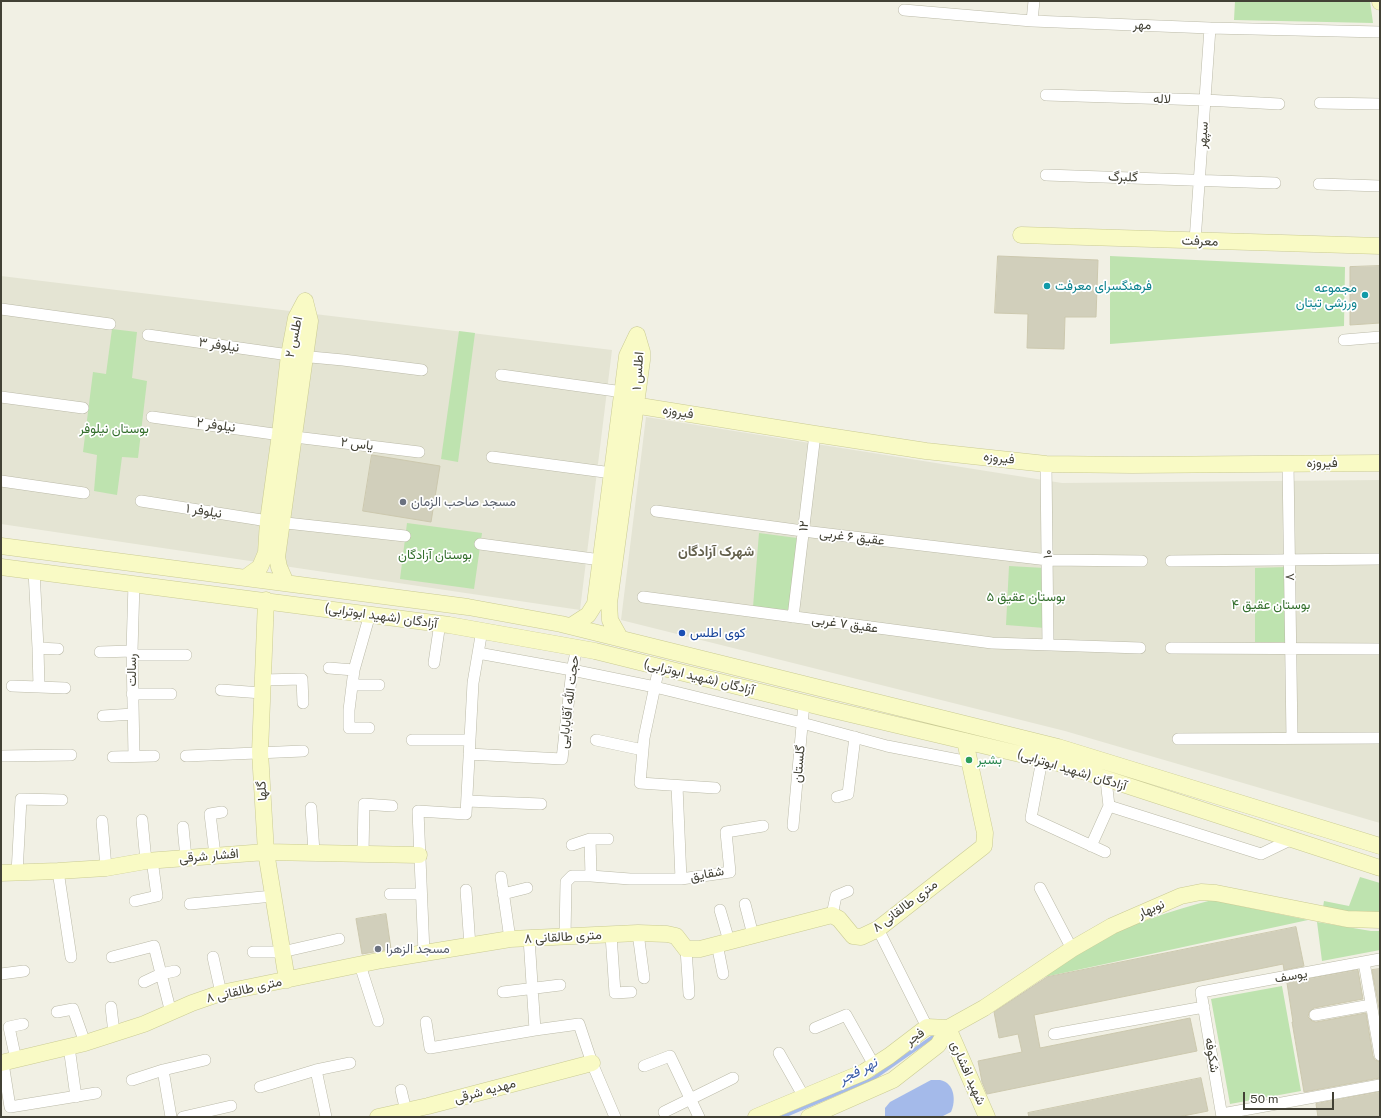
<!DOCTYPE html>
<meta charset="utf-8">
<style>
body{margin:0}
#map{position:relative;width:1381px;height:1118px;overflow:hidden;background:#f1f0e4;font-family:"Public Sans",sans-serif}
canvas{display:block}
.frame{position:absolute;inset:0;border:2px solid #424135;pointer-events:none}
.scale{position:absolute;left:1243px;top:1092px;width:91px;height:18px;box-sizing:border-box;border:2px solid #424135;border-top:0;padding-left:5px;font-size:12px;line-height:14px;white-space:nowrap;color:#424135;-webkit-text-stroke:3px #fff;paint-order:stroke}
</style>
<div id="map">
<canvas width="1381" height="1118"></canvas>
<div class="frame"></div>
<div class="scale">50 m</div>
</div>
<script>
const context = document.querySelector('canvas').getContext('2d');
context.lineJoin = 'round';
function fillPath(path, color) { context.fillStyle = color; context.fill(path, 'evenodd'); }
function strokePath(path, color, width, dash) { context.strokeStyle = color; context.lineWidth = width; context.lineCap = dash ? 'butt' : 'round'; context.setLineDash(dash || []); context.stroke(path); }
function drawText(font, color, halo, rows, align = 'center') {
  context.font = font + ' "Public Sans",Vazirmatn,sans-serif'; context.lineWidth = 3.5; context.setLineDash([]); context.textBaseline = 'middle'; context.strokeStyle = halo; context.fillStyle = color; for (const [text, x, y, turn = 0] of rows) {
    context.save(); context.translate(x, y); context.rotate((+turn || 0) * Math.PI / 180); context.textAlign = isNaN(turn) ? turn : align; if (halo) context.strokeText(text, 0, 0); context.fillText(text, 0, 0); context.restore();
  }
}
fillPath(new Path2D(`
 M1,276l611,74 -32,260 -579,-86z
 M646,417l416,66 318,-3v343l-315,-92 -444,-111z`), '#e4e4d3');
fillPath(new Path2D(`
 M1235,1h135l3,22 -139,-3z
 M1110,256l235,11 -1,59 -234,18z
 M112,329l25,3 -5,46 15,3 -9,77 -16,-1 -5,38 -23,-4 3,-36 -14,-3 10,-80 13,2z
 M459,331l16,2 -17,129 -17,-3z
 M407,523l75,10 -8,56 -74,-10z
 M759,533l38,5 -8,72 -36,-3z
 M1009,566l36,2v60l-39,-3z
 M1287,567l1,75h-33v-74z
 M1360,877l20,6v32l-30,-1 -27,-7 1,-6 25,5z
 M1212,900l96,20 -268,58c17,-11 34,-24 52,-34 38,-20 78,-33 120,-44z
 M1317,922l54,9h9v19l-58,11z
 M1282,986l19,105 -71,13 -19,-105z`), '#bee3af');
fillPath(new Path2D(`
 M931,1080c2,0 6,0 9,0 15,3 16,21 11,32l-10,5h-56v-9l5,-6z`), '#a4baea');
strokePath(new Path2D(`
 M782,1117l92,-39 63,-44`), '#a4baea', 3.5);
const building = new Path2D(`
 M998,256l100,4 -2,57h-31l-1,32 -37,-1 1,-34 -33,-1z
 M1380,266v57l-30,2v-58z
 M372,455l68,11 -9,56 -68,-11z
 M386,914l5,35 -29,5 -6,-35z
 M1296,927l8,39 -20,4 -1,-6 -249,51 6,33 150,-30 7,33 -210,43 -5,-12 -4,-21 44,-9 -4,-18 -19,4 -5,-26 53,-35z
 M1380,969v45l-8,-44z
 M1358,970l5,29 -49,9 -5,4 -1,5 4,4 4,1 50,-9 7,43 2,4 5,2v16l-76,14 -12,-70h1l-6,-39z
 M1201,1078l7,33 -30,6h-149l-1,-4z
 M1380,1092v25h-62l-2,-13z`);
fillPath(building, '#d1cfbb');
strokePath(building, '#ccc8ae', 1);
const street = new Path2D(`
 M904,10l128,11 178,7 170,4
 M1032,21l2,-20
 M1046,95l159,5 74,4
 M1320,103l60,1
 M1046,175l229,8
 M1319,184l61,2
 M1195,241l15,-213
 M1,309l109,15
 M148,335l141,20 54,5 79,10
 M1344,340l36,-3
 M501,375l122,17
 M1,397l82,11
 M152,417l143,20 124,15
 M492,457l120,16
 M1288,463l4,275
 M1046,464l2,181
 M1,481l83,12
 M141,501l127,20 137,15
 M656,511l147,20 245,29 94,1
 M480,544l121,16
 M1171,561l209,-2
 M34,571l4,77 1,39
 M134,583l-2,68 2,105
 M643,597l349,46 148,5
 M793,617l22,-183
 M38,648l20,1
 M1171,648l209,1
 M100,652l32,-1
 M478,653l94,17 83,17 147,36 85,23 82,16
 M132,655h54
 M434,663l6,-40
 M659,667l-15,71 -4,45 75,5
 M329,668l25,2
 M263,680l39,-1 1,24
 M352,685h27
 M12,686l53,2
 M221,690l41,3
 M132,694h39
 M103,716l30,-2
 M369,728h-20v-18l5,-40 16,-56
 M1178,739l202,-1
 M412,740h58
 M596,740l47,10
 M469,754l93,5 10,-89 5,-22
 M1,756l70,-1
 M186,756l117,-5
 M113,757l41,-1
 M1042,760l-11,58 74,34
 M1106,780l3,26
 M837,797l11,-3 7,-57
 M467,801l74,3
 M1109,806l152,48 31,-15
 M311,808l3,44
 M142,820l4,41
 M102,821l4,47
 M793,826l11,-123
 M183,827l3,31
 M590,839l1,37
 M572,845l18,-6h18
 M1091,846l18,-40
 M363,853l1,-49 28,2
 M215,855l-5,-41 12,-2
 M58,871l13,86
 M17,873l4,-74 41,1
 M501,877l9,62
 M681,879l49,-7 -4,-40 37,-6
 M1040,888l32,61
 M466,890l4,56
 M390,894h31
 M503,894l24,-6
 M135,901l22,-5 -5,-36
 M190,904l83,-8
 M745,904l8,31
 M720,910l9,31
 M832,915l4,-19 12,-5
 M878,929l49,98
 M638,933l6,45
 M611,935l4,58 16,-1
 M565,937l1,-55 6,-6h19l39,3h51l-4,-93
 M529,938l6,92
 M717,944l6,30
 M686,949l3,45
 M253,952h29l57,-13
 M424,953l-6,-142 48,3 7,-131 9,-53
 M112,957l42,-11 17,67
 M213,957l8,36
 M1364,962l16,93
 M360,965l18,56
 M1,974l23,-3
 M144,982l17,-8 14,-3
 M503,992l57,-7
 M111,1007l3,26
 M57,1012l16,-3 12,34
 M1315,1015l56,-10
 M426,1022l4,26 105,-18 44,-6 13,39 23,54
 M815,1028l31,-13 28,50
 M1054,1034l150,-27
 M69,1047l7,50
 M779,1053l25,44
 M16,1060l-7,-33 14,-3
 M3,1063l7,44 86,-14
 M644,1066l26,-10 29,61
 M163,1070l8,47
 M316,1070l10,47
 M132,1080l31,-10 42,-10
 M260,1087l56,-17 34,-7
 M401,1090l5,21
 M664,1112l69,-34
 M1222,1114l158,-29
 M183,1117l48,-11
 M1222,1117l-21,-125 179,-33`);
const secondary = new Path2D(`
 M1380,1v1
 M1021,235l359,11
 M621,403l194,31 111,17 120,13 86,1 248,-2
 M1,546l467,61 93,17 497,123 322,99
 M1,567l448,58 146,26 234,58 229,54 322,105
 M245,578l15,-11 6,-14 2,-32 12,-87 9,-79 7,-37 9,-17
 M286,583l-7,-16 -2,-10 33,-236 -5,-20
 M266,600l-6,152 6,100 21,128
 M571,626l17,-11 7,-11 32,-248 10,-21
 M620,638l-10,-18 -1,-17 33,-243v-8l-5,-17
 M1,873l57,-2 48,-3 40,-7 120,-9 153,3
 M948,1028l39,89
 M1,1063l84,-20 59,-19 48,-21 29,-10 161,-33 128,-21 128,-6 29,1 9,2 10,13h14l132,-34 7,4 14,17 8,1 17,-8 106,-83 1,-13 -20,-92
 M378,1117l50,-11 164,-43
 M756,1117l108,-45 25,-16 38,-29 21,1
 M809,1117l84,-37 45,-35 10,-17 36,-20 88,-59 40,-23 69,-30 20,-4 15,1 131,26 33,1`);
strokePath(street, '#bbbaa8', 12);
strokePath(secondary, '#cacb94', 17);
strokePath(street, '#fff', 11);
strokePath(secondary, '#f9fac5', 16);
for (const [x, y, r, color] of [
 [1047,286,4,"#0f9aa8"],
 [1365,295,4,"#0f9aa8"],
 [403,502,4,"#6b7280"],
 [682,633,4,"#1a4fb4"],
 [969,760,4,"#2e9e5b"],
 [378,949,4,"#6b7280"]
]) { const dot = new Path2D(); dot.arc(x, y, r, 0, 2 * Math.PI); context.fillStyle = color; context.fill(dot); strokePath(dot, '#fff', 1.5); }
drawText('13px', '#424135', '#fff', [
 ["مهر",1142,25,2],
 ["لاله",1162,99,2],
 ["سپهر",1203,135,-86],
 ["گلبرگ",1123,177,2],
 ["معرفت",1200,241,2],
 ["اطلس ۲",294,337,-78],
 ["نیلوفر ۳",219,345,8],
 ["اطلس ۱",638,371,-86],
 ["فیروزه",678,412,9],
 ["نیلوفر ۲",216,425,8],
 ["یاس ۲",357,444,7],
 ["فیروزه",999,458,6],
 ["فیروزه",1322,463],
 ["نیلوفر ۱",204,511,9],
 ["۱۲",804,526,-83],
 ["عقیق ۶ غربی",852,537,7],
 ["۱۰",1048,554,-91],
 ["۸",1290,577,-91],
 ["آزادگان (شهید ابوترابی)",381,616,8],
 ["عقیق ۷ غربی",845,624,8],
 ["رسالت",132,670,-90],
 ["آزادگان (شهید ابوترابی)",699,677,14],
 ["حجت الله آقابابایی",569,702,-83],
 ["گلستان",799,764,-85],
 ["آزادگان (شهید ابوترابی)",1072,770,17],
 ["گلها",262,791,-94],
 ["افشار شرقی",209,856,-5],
 ["شقایق",707,874,-11],
 ["۸ متری طالقانی",905,906,-37],
 ["نوبهار",1151,909,-24],
 ["۸ متری طالقانی",563,937,-3],
 ["یوسف",1291,976,-10],
 ["۸ متری طالقانی",244,990,-13],
 ["فجر",915,1037,-35],
 ["شکوفه",1212,1055,81],
 ["شهید افشاری",968,1073,66],
 ["مهدیه شرقی",485,1091,-15]
]);
drawText('13px', '#0d838f', '#fff', [
 ["فرهنگسرای معرفت",1055,286],
 ["مجموعه",1357,288,"right"],
 ["ورزشی تیتان",1357,303,"right"]
], 'left');
drawText('13px', '#346f2d', '#fff', [
 ["بوستان نیلوفر",114,429],
 ["بوستان آزادگان",435,555],
 ["بوستان عقیق ۵",1026,597],
 ["بوستان عقیق ۴",1271,605]
]);
drawText('13px', '#5b616d', '#fff', [
 ["مسجد صاحب الزمان",411,502],
 ["مسجد الزهرا",386,949]
], 'left');
drawText('13px', '#164399', '#fff', [
 ["کوی اطلس",690,633]
], 'left');
drawText('13px', '#27864d', '#fff', [
 ["بشیر",977,760]
], 'left');
drawText('bold 14px', '#64614d', '#fff', [
 ["شهرک آزادگان",716,552]
]);
drawText('italic 14px', '#3659a6', '#fff', [
 ["نهر فجر",858,1071,-27]
]);
</script>
